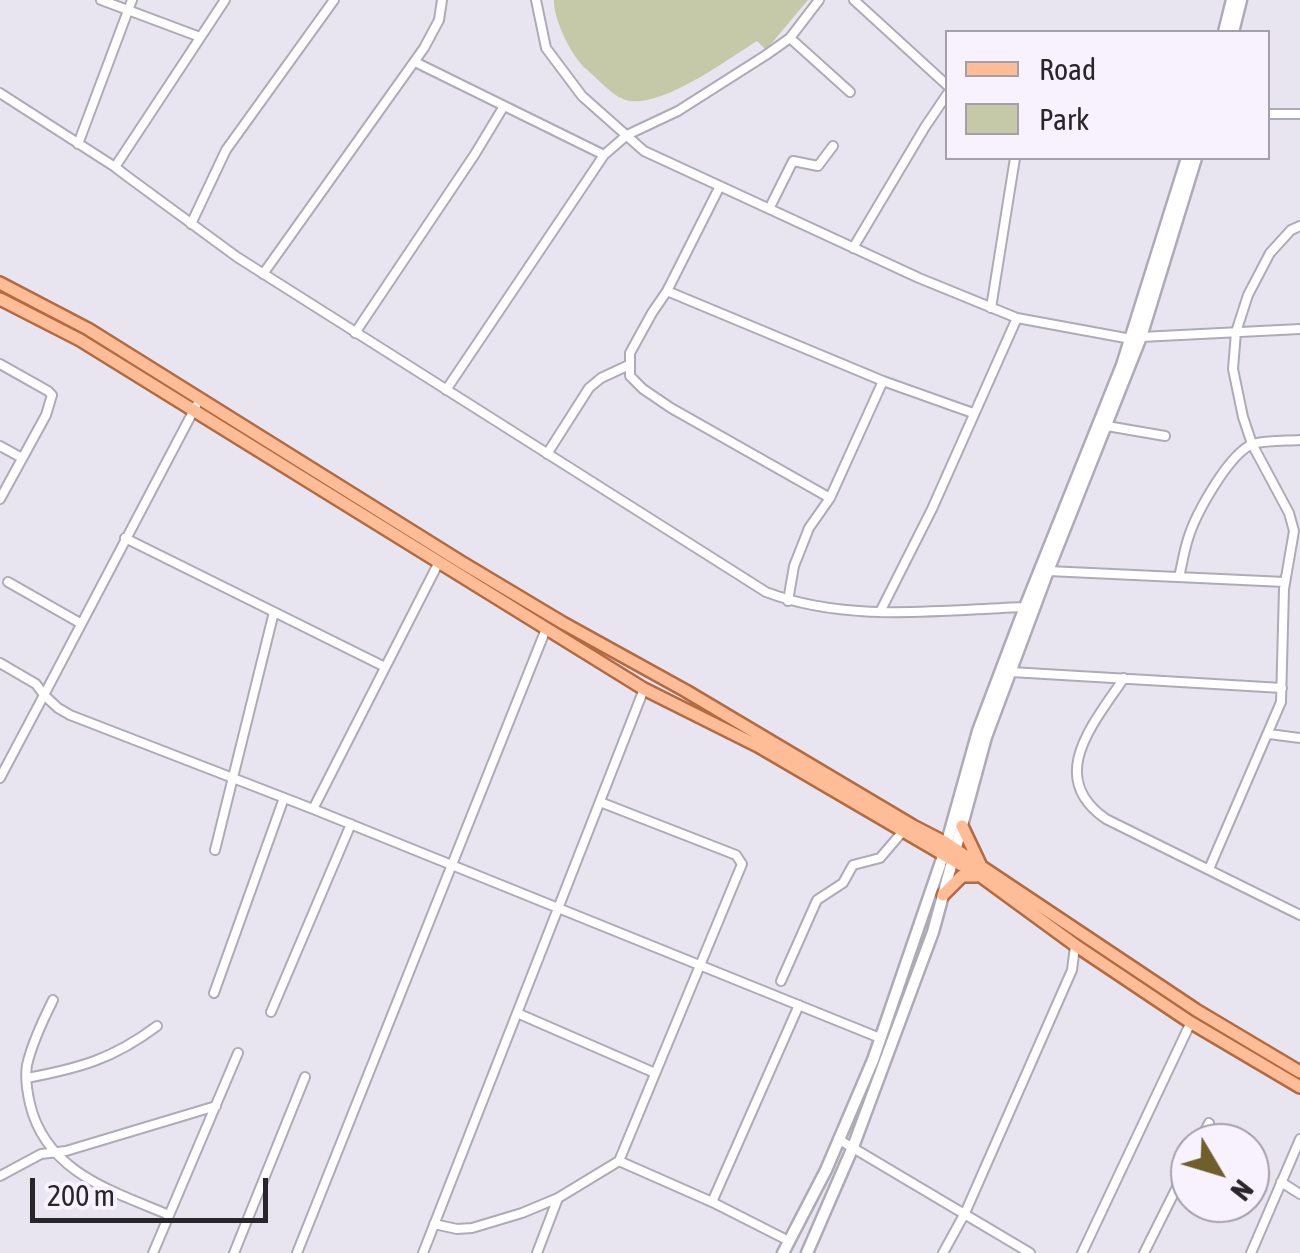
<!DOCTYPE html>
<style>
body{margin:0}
#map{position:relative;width:1300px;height:1253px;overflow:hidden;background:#e9e5f0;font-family:"Asap Condensed",sans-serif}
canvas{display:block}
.legend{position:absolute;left:945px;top:30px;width:325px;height:130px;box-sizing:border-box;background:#f7f2fe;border:2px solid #a4a0a9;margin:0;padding:12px 18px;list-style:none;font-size:30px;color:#28262a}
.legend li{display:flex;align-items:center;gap:20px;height:50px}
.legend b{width:50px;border:2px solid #a4a0a9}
.north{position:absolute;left:1170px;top:1123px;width:100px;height:100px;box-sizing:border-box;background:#f7f2fe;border:2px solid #a4a0a9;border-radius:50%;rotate:128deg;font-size:28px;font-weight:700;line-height:40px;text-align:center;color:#28262a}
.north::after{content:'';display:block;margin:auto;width:35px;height:45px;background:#6f5f2d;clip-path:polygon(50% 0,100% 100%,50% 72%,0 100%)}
.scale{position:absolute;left:30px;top:1178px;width:238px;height:45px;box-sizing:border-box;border:5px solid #28262a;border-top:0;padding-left:12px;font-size:30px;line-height:35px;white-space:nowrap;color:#28262a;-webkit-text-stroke:8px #f7f2fe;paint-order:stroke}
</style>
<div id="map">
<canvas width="1300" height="1253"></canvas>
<ul class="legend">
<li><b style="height:12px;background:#febc97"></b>Road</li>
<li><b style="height:28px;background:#c6c9a8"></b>Park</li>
</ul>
<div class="north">N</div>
<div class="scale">200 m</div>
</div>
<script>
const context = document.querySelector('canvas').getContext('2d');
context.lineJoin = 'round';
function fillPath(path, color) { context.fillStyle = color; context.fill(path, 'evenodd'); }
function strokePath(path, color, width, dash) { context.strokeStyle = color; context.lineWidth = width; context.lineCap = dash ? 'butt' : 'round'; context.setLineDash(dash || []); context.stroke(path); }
fillPath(new Path2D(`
 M554,0h254l-42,50 -9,-9c-29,18 -101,72 -134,58 -11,-4 -27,-22 -37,-30 -14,-12 -33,-50 -32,-69z`), '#c6c9a8');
const street = new Path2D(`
 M101,0l99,37
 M225,0l-110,167 13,10 109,80 529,335c81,31 173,18 259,15
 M536,0l10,48 36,48 62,55 275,127 98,40 114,21
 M854,0l94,86
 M790,38l60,54
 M415,62l189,93
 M0,93l115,74
 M1268,114h32
 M78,144l54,-144
 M720,186l-53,105 -15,22 -22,40v23l13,13 28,19 159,90
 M769,209l24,-48 25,5 15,-20
 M191,224l35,-74 108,-150
 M853,248l72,-121 23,-34
 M263,274l161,-226 15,-28 3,-20
 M667,291l216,90 90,32
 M991,308l24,-150
 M355,333l120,-179 29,-48
 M1141,337l159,-8
 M0,364l48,27 4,4 -6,20 -46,84
 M446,390l158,-235 23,-20 51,-24 88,-56 24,-17 29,-38
 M1107,426l58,10
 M0,446l22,12
 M547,454l42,-66 12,-10 28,-13
 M125,538l260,129
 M1048,571l237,11
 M1179,577c3,-12 5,-26 9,-38 7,-24 41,-86 65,-95 14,-4 33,-3 47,-4
 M8,582l72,41
 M788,601l6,-35 15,-38 21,-30 53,-117
 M880,612l52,-103 85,-191
 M0,663l36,21 8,11 152,-289
 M1011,672l271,16
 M1124,678c-30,45 -79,99 -18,141l194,96
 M1269,734l31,4
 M0,778l44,-83 14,13 12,7 243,94 567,229
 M600,802l136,53 6,9 -123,297
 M313,809l126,-247
 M215,850l59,-238
 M1209,869l72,-167 3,-113 10,-58 -5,-18 -37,-69 -9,-27 -10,-48 3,-37 12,-37 22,-42 21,-23 9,-4
 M781,981l36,-81 26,-17 10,-18 27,-7 24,-28
 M214,993l70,-195
 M53,1000c-10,20 -21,43 -26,65 -2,12 0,26 3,39 16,68 82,87 139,111
 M271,1012l80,-188
 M517,1013l138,60
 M27,1078c53,-10 86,-19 130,-52
 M838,1139l192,114
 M1199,1143l10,-20
 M0,1176l41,-22 25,-3 150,-45
 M1281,1182l19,12
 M712,1202l87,-197
 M434,1224l23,5 15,-1 50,-15 36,-15 61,-37 93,41 77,39
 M153,1253l85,-200
 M234,1253l71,-176
 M297,1253l249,-624
 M423,1253l221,-564
 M537,1253l21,-55
 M943,1253l22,-40 107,-243 3,-24
 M1082,1253l109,-231
 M1144,1253l46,-92
 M1251,1253l49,-114`);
const secondary = new Path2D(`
 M1224,32l8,-32
 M1233,32l8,-32
 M783,1253l43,-83 47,-110 70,-204 35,-125 47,-124 97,-242 65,-207
 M807,1253l46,-106 80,-215 53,-195 62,-166 93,-234 55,-179`);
const primary = new Path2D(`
 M0,283l88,46 373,233 102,61 123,68 227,135 33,17 250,167 104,62
 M0,299l80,41 564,349 114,57 224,131 93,68 115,77 110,65
 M962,826l18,38
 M943,895l19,-19h14`);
strokePath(street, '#afabb6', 12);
strokePath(secondary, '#afabb6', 15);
strokePath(primary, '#b26a43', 16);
strokePath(street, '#fff', 8);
strokePath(secondary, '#fff', 10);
strokePath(primary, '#febc97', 11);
</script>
